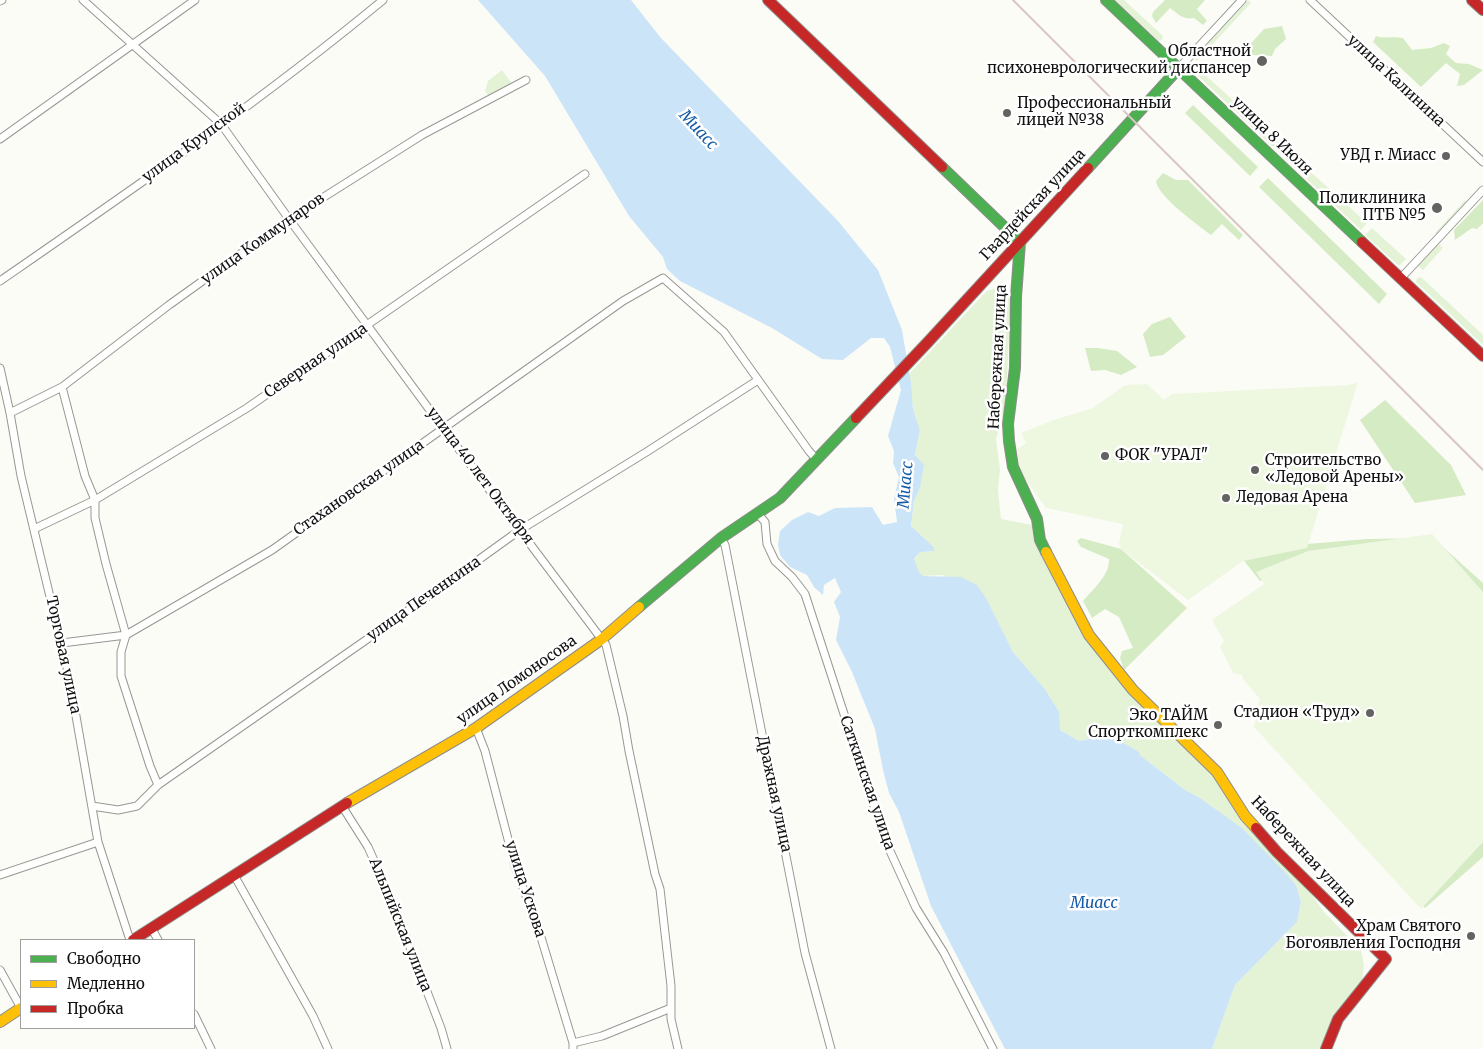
<!DOCTYPE html>
<meta charset="utf-8">
<style>
body{margin:0}
#map{position:relative;width:1483px;height:1049px;overflow:hidden;background:#fcfcf7;font-family:Merriweather,serif}
canvas{display:block}
.legend{position:absolute;left:20px;top:939px;width:175px;height:90px;box-sizing:border-box;background:#fff;border:1px solid #a0a0a0;margin:0;padding:6px 9px;list-style:none;font-size:15px;color:#111}
.legend li{display:flex;align-items:center;gap:10px;height:25px}
.legend b{width:25px;border:1px solid #a0a0a0}
</style>
<div id="map">
<canvas width="1483" height="1049"></canvas>
<ul class="legend">
<li><b style="height:6px;background:#4caf50"></b>Свободно</li>
<li><b style="height:6px;background:#ffc107"></b>Медленно</li>
<li><b style="height:6px;background:#c62828"></b>Пробка</li>
</ul>
</div>
<script>
const context = document.querySelector('canvas').getContext('2d');
context.lineJoin = 'round';
function fillPath(path, color) { context.fillStyle = color; context.fill(path, 'evenodd'); }
function strokePath(path, color, width, dash) { context.strokeStyle = color; context.lineWidth = width; context.lineCap = dash ? 'butt' : 'round'; context.setLineDash(dash || []); context.stroke(path); }
function drawText(font, color, halo, rows, align = 'center') {
  context.font = font + ' Merriweather,serif'; context.lineWidth = 5; context.setLineDash([]); context.textBaseline = 'middle'; context.strokeStyle = halo; context.fillStyle = color; for (const [text, x, y, turn = 0] of rows) {
    context.save(); context.translate(x, y); context.rotate((+turn || 0) * Math.PI / 180); context.textAlign = isNaN(turn) ? turn : align; if (halo) context.strokeText(text, 0, 0); context.fillText(text, 0, 0); context.restore();
  }
}
fillPath(new Path2D(`
 M1115,0h9l39,36 -1,4 -3,1z
 M1248,0l3,3 -54,58 -3,-3z
 M1192,63l107,97 -6,6 -102,-97z
 M502,70l11,15 -24,12 -4,-6 3,-10z
 M1303,165l64,58 -6,7 -63,-59z
 M1465,200l1,2 -30,32 -1,-1z
 M1372,228l34,31 -7,7 -34,-31z
 M1438,243l5,5 -20,22 -6,-5z
 M1421,277l62,58v10l-67,-63 1,-4z
 M994,289h6l6,3 4,7v16l-4,84 -4,22 -6,18 4,31 -2,20 3,29 31,6 2,17 51,95 128,139 26,43 63,62 22,31 37,38 3,15 -2,15 -29,36 -11,33h-110l23,-64 62,-63 4,-20 -5,-17 -96,-87 -15,-8 -45,-35 -1,-3 -42,-15 -18,4 -19,-11 -16,-42 -31,-36 -27,-54 -43,-23 -20,1 -4,-4 -5,-12 6,-8 14,-1v-4l-23,-21 3,-25 6,-13 -5,-32 5,-26 -7,-21 -4,-35 74,-79 4,-4z`), '#e4f3d6');
fillPath(new Path2D(`
 M1165,0h40l-8,9 10,12 -4,4 -9,-7c-11,2 -16,-4 -24,-10l-14,15 -4,-7 1,-4z
 M1282,26l4,13 -11,10 -3,7 -19,-1 -8,-5 19,-21z
 M1376,36c9,3 17,0 27,2l9,12 19,-2 13,-5 6,3 -4,8 10,9 13,1 14,6 -19,15 -7,1 3,-12 -14,-11 -25,24 -48,-45z
 M1193,105l65,62 -8,9 -65,-63z
 M1163,173l13,7h12l55,55 -4,5 -17,-16 -11,11c-13,-10 -53,-38 -55,-54z
 M1268,178l119,116 -8,10 -120,-117z
 M1483,200v23l-6,6 -5,-1 -17,12 -1,-10z
 M1170,317l16,20 -23,18 -13,2 -7,-23 9,-10z
 M1085,348h13l19,3 20,16 -16,8 -16,-5 -14,1z
 M1385,400l66,65 15,30 -51,8 -55,-83z
 M1081,538l40,11 66,59 -63,62 -4,-12 2,-7 11,-3 -14,-31 -14,-8 -13,9 -9,-17c10,-12 27,-26 26,-42l-28,-12 -4,-6z
 M1433,538l50,45v25l-187,-46 -36,19 -26,-33 61,-3 72,-6z
 M1483,838v19l-58,51 -7,-7z`), '#d4ebc4');
fillPath(new Path2D(`
 M1358,382l-51,166 -64,13 -55,39 -67,-51 -2,-5 4,-20 -77,-16 -30,-42 3,-3 -2,-14 9,-6 -5,-10 33,-13 39,-12 32,-23 22,-1 17,16 8,-6 177,-9z
 M1432,534l51,58v250l-62,67 -167,-182 6,-28 -17,-20 -1,-4 -9,-2 -13,-26 4,-6 -12,-21 52,-36 -8,-12 52,-21z`), '#eef7e0');
fillPath(new Path2D(`
 M478,0h153l30,38 177,183 40,49 24,60 9,53 2,26 7,21 -5,25 9,10 -4,23 -6,13 -3,25 23,21v4l-14,1 -6,7 5,13 4,4 38,1 16,8 9,13 27,54 31,36 15,24 1,18 19,11c30,-7 34,-5 60,11l1,3 45,35 15,8 43,31 40,41 13,15 5,17 -4,20 -62,63 -23,64h-207l-74,-143 -32,-94 -10,-19 -6,-23 -8,-41 -23,-57 -16,-32 4,-23 -6,-15 7,-10 -6,-14 -11,7 -1,10 -9,-8 -7,-12 -17,-8 -10,-12 -2,-10 2,-14 12,-11 16,-8 11,4 16,-8 37,-1 11,18 14,-3 -3,-23 5,-22 -6,-14 1,-12 -6,-15 13,-46 -11,-43 -6,-9h-13l-28,22 -21,-1 -50,-31 -92,-47 -13,-12 -4,-12 -34,-41 -84,-140z`), '#cce4f8');
const street = new Path2D(`
 M83,0l138,124 68,95 154,209 163,217 17,71 6,35 26,123 5,15 11,97v33l7,30
 M1310,0l173,162
 M0,1l2,-1
 M1179,68l63,-68
 M0,139l195,-139
 M1401,278l82,-88
 M0,281c130,-90 261,-180 383,-281
 M0,368l10,45 11,63 48,200 29,166 32,98
 M62,387l23,89 10,24v18l11,46 20,71 -5,17v24l29,90 8,19
 M10,413l52,-26 107,-82 120,-86 133,-84 104,-55
 M758,514l7,8 2,22 8,17 17,16 13,17 80,246 31,68 28,45 49,96
 M34,529l61,-29 152,-92 338,-234
 M721,538l4,7 80,408 26,96
 M62,643l64,-8 146,-85 351,-249 40,-23 61,54 85,119 8,9
 M476,728l9,23 30,115 25,68 33,109v6
 M92,806l26,4 19,-4 21,-21 241,-168 121,-87 128,-79 110,-71
 M342,806l26,41 25,56 48,125 6,21
 M0,875l98,-33
 M234,875l79,141 15,33
 M152,929l6,11
 M0,970l21,38
 M194,1014l17,35
 M573,1043l29,-7 69,-28`);
const fast = new Path2D(`
 M1106,0l256,242
 M942,167l78,75 -4,55 -1,71 -7,56 1,17 4,26 24,52 3,21 6,12
 M1088,168l91,-100
 M639,607l82,-69 59,-40 76,-80`);
const slow = new Path2D(`
 M1046,552l43,83 44,55 84,82 28,44 11,12
 M347,803l129,-75 126,-89 37,-32
 M0,1022l21,-14`);
const jam = new Path2D(`
 M768,0l174,167
 M1472,0l11,10
 M1362,242l121,114
 M856,418l72,-76 160,-174
 M1256,828l21,24 109,107 -48,60 -12,30
 M133,940l214,-137`);
strokePath(street, '#979795', 9);
strokePath(fast, '#8d8d8b', 12);
strokePath(slow, '#8d8d8b', 12);
strokePath(jam, '#8d8d8b', 12);
strokePath(street, '#fffffe', 7);
strokePath(fast, '#4caf50', 10);
strokePath(slow, '#ffc107', 10);
strokePath(jam, '#c62828', 10);
strokePath(new Path2D(`
 M1013,0l470,470`), '#dac6c5', 2);
for (const [x, y, r, color] of [
 [1262,61,6,"#636362"],
 [1007,113,5,"#636362"],
 [1446,156,5,"#636362"],
 [1437,208,6,"#636362"],
 [1105,456,5,"#636362"],
 [1255,470,5,"#636362"],
 [1226,498,5,"#636362"],
 [1370,713,5,"#636362"],
 [1218,725,5,"#636362"],
 [1471,936,5,"#636362"]
]) { const dot = new Path2D(); dot.arc(x, y, r, 0, 2 * Math.PI); context.fillStyle = color; context.fill(dot); strokePath(dot, '#fff', 2); }
drawText('15px', '#111', '#fff', [
 ["Областной",1251,52],
 ["психоневрологический диспансер",1251,69],
 ["Профессиональный",1017,104,"left"],
 ["лицей №38",1017,121,"left"],
 ["УВД г. Миасс",1436,156],
 ["Поликлиника",1426,199],
 ["ПТБ №5",1426,216],
 ["ФОК \"УРАЛ\"",1115,456,"left"],
 ["Строительство",1265,461,"left"],
 ["«Ледовой Арены»",1265,478,"left"],
 ["Ледовая Арена",1236,498,"left"],
 ["Стадион «Труд»",1360,713],
 ["Эко ТАЙМ",1208,716],
 ["Спорткомплекс",1208,733],
 ["Храм Святого",1461,927],
 ["Богоявления Господня",1461,944]
], 'right');
drawText('15px', '#111', '#fff', [
 ["улица Калинина",1396,81,43],
 ["улица 8 Июля",1272,136,44],
 ["улица Крупской",194,143,-36],
 ["Гвардейская улица",1033,205,-47],
 ["улица Коммунаров",263,239,-35],
 ["Набережная улица",998,357,-87],
 ["Северная улица",316,361,-34],
 ["улица 40 лет Октября",480,476,53],
 ["Стахановская улица",359,488,-35],
 ["улица Печенкина",424,599,-35],
 ["Торговая улица",63,655,78],
 ["улица Ломоносова",517,680,-35],
 ["Саткинская улица",867,783,71],
 ["Дражная улица",774,794,78],
 ["Набережная улица",1303,852,47],
 ["улица Ускова",525,889,72],
 ["Альпийская улица",400,925,68]
]);
drawText('italic 16px', '#145ba8', '#fff', [
 ["Миасс",698,130,47],
 ["Миасс",906,485,-85],
 ["Миасс",1094,903]
]);
</script>
